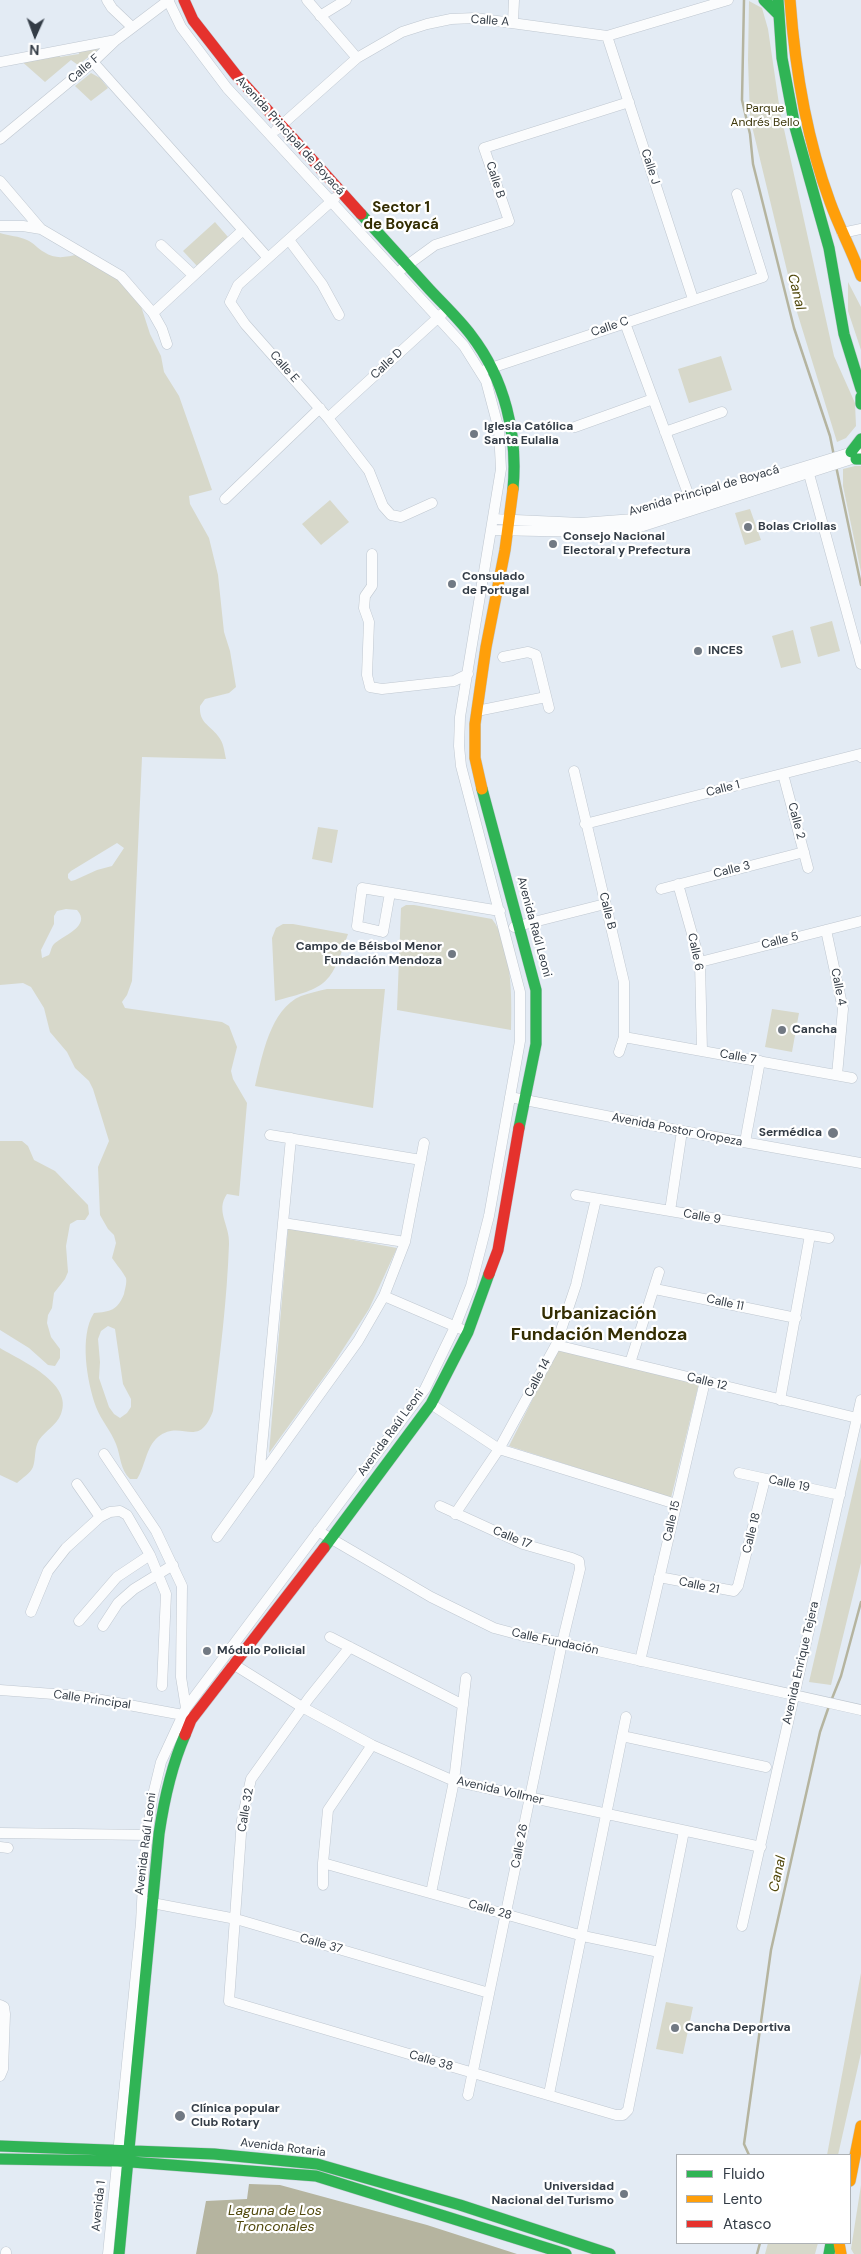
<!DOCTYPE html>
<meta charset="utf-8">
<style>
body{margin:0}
#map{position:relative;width:861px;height:2254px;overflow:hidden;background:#e3ebf4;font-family:"DM Sans",sans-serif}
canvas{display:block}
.legend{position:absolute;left:676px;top:2154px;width:175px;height:90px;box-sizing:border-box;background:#fff;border:1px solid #adb1b5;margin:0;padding:6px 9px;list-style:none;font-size:15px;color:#333c46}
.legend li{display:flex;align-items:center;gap:10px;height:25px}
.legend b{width:25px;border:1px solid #adb1b5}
.north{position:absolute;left:10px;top:10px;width:50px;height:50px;-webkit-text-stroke:4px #fff;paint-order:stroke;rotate:182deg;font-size:14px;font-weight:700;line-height:20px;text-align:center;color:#333c46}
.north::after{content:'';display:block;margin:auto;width:18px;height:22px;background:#333c46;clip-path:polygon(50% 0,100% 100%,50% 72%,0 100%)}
</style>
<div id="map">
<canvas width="861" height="2254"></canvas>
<ul class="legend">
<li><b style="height:6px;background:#30b455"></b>Fluido</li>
<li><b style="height:6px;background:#ff9f0a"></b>Lento</li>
<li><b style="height:6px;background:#e5322d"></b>Atasco</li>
</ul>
<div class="north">N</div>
</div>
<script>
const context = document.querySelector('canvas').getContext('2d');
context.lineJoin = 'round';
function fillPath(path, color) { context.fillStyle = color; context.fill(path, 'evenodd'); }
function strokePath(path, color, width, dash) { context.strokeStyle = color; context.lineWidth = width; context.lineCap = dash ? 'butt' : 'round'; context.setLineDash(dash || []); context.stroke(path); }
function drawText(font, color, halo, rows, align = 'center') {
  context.font = font + ' "DM Sans",sans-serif'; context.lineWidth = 4.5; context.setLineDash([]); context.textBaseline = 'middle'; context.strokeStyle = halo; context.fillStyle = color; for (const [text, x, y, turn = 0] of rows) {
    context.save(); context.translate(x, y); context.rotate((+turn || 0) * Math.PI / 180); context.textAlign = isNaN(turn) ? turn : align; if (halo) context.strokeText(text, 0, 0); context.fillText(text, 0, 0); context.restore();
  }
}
fillPath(new Path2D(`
 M749,1l13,7 6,21 12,82 54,245 21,47 1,23 -10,12 -9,4 -40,-130 -47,-194 -2,-58z
 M98,45l1,4 -21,16 -7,-5 -26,22 -26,-23 40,-8 1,6 19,-3v-7z
 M91,73l9,5 8,10 -17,13 -16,-15z
 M215,222l13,15 -31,29 -14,-15z
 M0,233c9,3 19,3 27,7 7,3 11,9 17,12 12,8 22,5 35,2l33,18 28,31 10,31 11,22 3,16 15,24 33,94 -23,6 1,8 19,34 9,37 6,57 6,19 6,36 -7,6 -24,6 -5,7c-1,17 9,18 18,30 6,7 6,15 8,23l-84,-2 -10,224 -5,14 -5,7 3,6 97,14 7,4 8,21 -6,24 2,8 14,24 -8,93 -12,-2c-12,17 3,31 2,50 -2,56 -9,112 -16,167 -15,40 -31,7 -55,26 -12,10 -13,30 -21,42h-7c-10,-10 -9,-22 -14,-35 -5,-13 -15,-24 -20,-37 -9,-25 -17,-71 -2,-94 16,-1 24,-3 30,-19 1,-5 3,-11 2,-16 -3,-6 -10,-14 -14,-20l4,-15 -2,-8 -6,-6 -8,-14 -2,-48 11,-26 -16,-52 -4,-8 -14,-13 -8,-16 -17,-20 -6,-24 -13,-21 -8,-4 -23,2zM117,843l7,5 -12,18 -15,4 -22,10 -4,1 -3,-3v-4l3,-3zM66,909l11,1c15,16 -15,26 -23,34 -3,3 -3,8 -5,11l-7,3 -1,-8 13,-26v-8l3,-5zM108,1326l7,3 8,55 8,15v8l-4,6 -7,5 -6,-4 -5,-7 -10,-29 1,-16 -2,-23 3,-8z
 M848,282l13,25v43l-13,-39z
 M721,356l11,34 -43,13 -11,-34z
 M855,466h6v106l-18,-86v-17z
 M330,500l19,22 -28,23 -19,-21z
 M750,509l11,31 -16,5 -10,-32z
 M832,621l8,30 -22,6 -8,-30z
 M793,630l8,33 -20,5 -9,-32z
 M318,827l20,3 -6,33 -20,-4z
 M406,905h8l78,14c20,25 20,79 19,111l-114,-20 4,-102z
 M283,924h10l55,10c-18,52 -20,53 -73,67l-3,-63 4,-10z
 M327,989h58l-12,119 -118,-22c7,-29 15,-77 46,-90 8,-3 17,-5 26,-7z
 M772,1009l27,4 -7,39 -27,-5z
 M0,1141h22l6,5 6,14 21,11 33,34 1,9 -4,6h-8l-7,4 -4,22 2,26 -3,7 -11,14 -2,15 -4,7 -1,8 4,14 9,12v9l-5,8 -7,-1 -19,-17 -29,-18z
 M288,1228l109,20 -28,61 -37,57 -63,87z
 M0,1348c20,12 74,35 61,66 -5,12 -15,16 -22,26 -5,8 -3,19 -6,27 -3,7 -11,11 -16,16l-17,-8z
 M558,1349l141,34 -28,115 -162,-52z
 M861,1457v106l-30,122 -22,-3z
 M861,1973v80l-23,102h-11z
 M666,2002l27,5 -10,47 -27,-5z
 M861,2185v69h-7l-3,-5z
 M768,2243h50l-3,11h-50z`), '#d7d8ca');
fillPath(new Path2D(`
 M249,2184l31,1 147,40 90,29h-321l10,-53 41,-2z`), '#b5b49f');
strokePath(new Path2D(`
 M744,0l-2,100 8,34 3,30 41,164 36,108 4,20
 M836,466l25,119
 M831,1701l10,-25 20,-74
 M749,2155l-5,-11 27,-194 49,-218 9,-26
 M757,2254l3,-11`), '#b5b49f', 2.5);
const street = new Path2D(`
 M107,0l5,8 20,19
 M307,0l50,58
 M320,16l26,-16
 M513,22l1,-22
 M607,36l86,263
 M0,62l116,-22
 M93,62l175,196
 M276,130l81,-72 45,-26 25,-8 24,-5 24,-1 132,18 121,-36
 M0,139l93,-77 23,-22 53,-40
 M0,181l41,48 80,47 32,37 9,16 5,15
 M335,198l-97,87 -8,17 15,22 83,94 41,53 14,35 8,9 10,2 31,-14
 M0,226h23l18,3
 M842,233l19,-4
 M289,240l33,44 17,31
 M161,245l32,30
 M402,269l33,-24 74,-24 -25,-73 145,-46
 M153,313l90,-83
 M625,323l68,184
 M485,370l278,-93 -26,-83
 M328,418l114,-104
 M575,427l78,-28
 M665,432l57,-20
 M809,474l52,190
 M225,499l95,-91
 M493,519l88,4 53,-4 222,-68
 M492,530l96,2 52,-5 221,-71
 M372,554v32l-7,10 -1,12 5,14 -2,53 3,12 12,2 72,-8 14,-7
 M503,657l25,-5 8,3 13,53
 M477,711l69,-14
 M574,771l50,211v55l-5,15
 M783,774l25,94
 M585,824l275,-70 1,3
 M678,884l22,78 2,89
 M661,889l143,-37
 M390,893l-7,39 -26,-6 5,-38 138,23
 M514,927l91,-23
 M826,930l17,79 -6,66
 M700,962l161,-41
 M624,1037l228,41
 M510,1097l172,34 179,32
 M270,1135l151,25
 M745,1142l15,-81
 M576,1195l253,43
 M670,1211l12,-80
 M283,1223l122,19
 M655,1289l141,29
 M384,1296l77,33
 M556,1345l301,73
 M630,1363l29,-91
 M780,1400l30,-165
 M431,1404l68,45 177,55
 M104,1454l52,77 26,55 -1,91 5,31
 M739,1473l101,22
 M259,1478l32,-340
 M77,1484l23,33
 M440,1506l83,38 49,14 7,3 1,8 -18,74 -94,452
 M455,1514l44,-65 57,-104 20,-60 20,-86
 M318,1531l113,66 63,31 30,8 38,7 299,67
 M217,1537l141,-196 26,-45 21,-54 19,-99
 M659,1577l75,14 4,-5 27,-107
 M31,1612l17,-41 18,-23 34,-31 10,-5 10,-1 7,4 23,40 16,39 -4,92
 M79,1621l38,-44 33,-22
 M103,1626l15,-23 16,-14 39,-24
 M330,1637l133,68
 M350,1647l-41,51 -58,81 -9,41 -13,181 387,114h7l5,-5 56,-279
 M640,1661l65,-280
 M233,1664l69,43 70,38 82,36 307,66
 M0,1690l80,6 103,19 6,4
 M622,1736l144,31
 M0,1833l148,2
 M0,1847l8,1
 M323,1863l260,73 76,16
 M323,1885v-22l5,-53 44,-65
 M431,1893l23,-112 12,-103
 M147,1902l89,17 253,74
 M742,1926l119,-526
 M0,2005l4,2 1,7 -2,55 -3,7
 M549,2094l77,-377
 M6,2254v-2
 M108,2254l33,-331 3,-59 8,-65 9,-37 25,-54 239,-319 30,-62 16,-41 18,-70 31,-175v-49l-59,-226 -2,-20 1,-29 41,-248 -2,-39 -13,-49 -22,-35 -237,-258 -46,-61 -13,-27`);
const fast = new Path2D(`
 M764,0l14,14
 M778,0l4,58 13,69 34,121 15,86 17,55
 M361,214c23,25 46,51 69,76 14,15 29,29 41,45 34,44 47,100 42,154
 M861,397v7
 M851,452l10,-13
 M856,459h5
 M482,789l54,201v54l-17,84
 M324,1548l107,-144 37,-72 21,-58
 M0,2146l214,8 103,10 143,41 150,49
 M0,2159l118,2 198,15 250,78
 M119,2254l40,-420c5,-34 12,-67 26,-99
 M829,2254l2,-11`);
const slow = new Path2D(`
 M790,0c5,69 16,137 40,202 9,25 22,49 31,74
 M482,789l-7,-31v-34l11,-77 19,-97 8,-61
 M850,2181l11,-55
 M839,2243l2,11`);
const jam = new Path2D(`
 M184,0l9,20 43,55 125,139
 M489,1274l9,-24 21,-122
 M185,1735l6,-15 133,-172`);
strokePath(street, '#bfc7d0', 11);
strokePath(fast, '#bfc7d0', 12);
strokePath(slow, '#bfc7d0', 12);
strokePath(jam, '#bfc7d0', 12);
strokePath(street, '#fbfcfd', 10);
strokePath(fast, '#30b455', 11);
strokePath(slow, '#ff9f0a', 11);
strokePath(jam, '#e5322d', 11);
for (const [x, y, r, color] of [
 [474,434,5,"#717983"],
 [748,527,5,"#717983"],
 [553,544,5,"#717983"],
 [452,584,5,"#717983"],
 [698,651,5,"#717983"],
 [452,954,5,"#717983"],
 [782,1030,5,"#717983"],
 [833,1133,6,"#717983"],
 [207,1651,5,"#717983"],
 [675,2028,5,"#717983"],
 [180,2116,6,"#717983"],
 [624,2194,5,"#717983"]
]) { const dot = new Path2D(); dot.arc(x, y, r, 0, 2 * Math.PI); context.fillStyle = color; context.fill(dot); strokePath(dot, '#fff', 2); }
drawText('12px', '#333c46', '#fff', [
 ["Calle A",490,21,4],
 ["Calle F",84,69,-41],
 ["Avenida Principal de Boyacá",290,136,48],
 ["Calle J",650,167,72],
 ["Calle B",495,180,72],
 ["Calle C",610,327,-19],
 ["Calle D",387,364,-43],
 ["Calle E",284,367,49],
 ["Avenida Principal de Boyacá",704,491,-16],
 ["Calle 1",723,789,-14],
 ["Calle 2",796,821,75],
 ["Calle 3",732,870,-14],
 ["Calle B",607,911,76],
 ["Avenida Raúl Leoni",534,927,75],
 ["Calle 5",780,941,-14],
 ["Calle 6",695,952,78],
 ["Calle 4",838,987,79],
 ["Calle 7",738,1057,10],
 ["Avenida Postor Oropeza",677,1130,11],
 ["Calle 9",702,1217,10],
 ["Calle 11",725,1303,12],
 ["Calle 14",538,1378,-62],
 ["Calle 12",707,1382,14],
 ["Avenida Raúl Leoni",391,1433,-54],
 ["Calle 19",789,1484,12],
 ["Calle 15",672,1521,-77],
 ["Calle 18",752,1533,-76],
 ["Calle 17",512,1538,22],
 ["Calle 21",699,1586,12],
 ["Calle Fundación",555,1642,12],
 ["Avenida Enrique Tejera",801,1663,-77],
 ["Calle Principal",92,1700,8],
 ["Avenida Vollmer",500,1791,13],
 ["Calle 32",246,1810,-80],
 ["Avenida Raúl Leoni",146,1844,-83],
 ["Calle 26",520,1846,-79],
 ["Calle 28",490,1910,16],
 ["Calle 37",321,1944,16],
 ["Calle 38",431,2061,16],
 ["Avenida Rotaria",283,2148,7],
 ["Avenida 1",99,2206,-84]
]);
drawText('12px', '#3e380c', '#fff', [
 ["Parque",765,109],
 ["Andrés Bello",765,123]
]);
drawText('bold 12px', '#333c46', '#fff', [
 ["Iglesia Católica",484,427],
 ["Santa Eulalia",484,441],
 ["Bolas Criollas",758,527],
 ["Consejo Nacional",563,537],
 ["Electoral y Prefectura",563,551],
 ["Consulado",462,577],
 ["de Portugal",462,591],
 ["INCES",708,651],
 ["Campo de Béisbol Menor",442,947,"right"],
 ["Fundación Mendoza",442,961,"right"],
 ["Cancha",792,1030],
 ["Sermédica",822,1133,"right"],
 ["Módulo Policial",217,1651],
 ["Cancha Deportiva",685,2028],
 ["Clínica popular",191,2109],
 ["Club Rotary",191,2123],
 ["Universidad",614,2187,"right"],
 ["Nacional del Turismo",614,2201,"right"]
], 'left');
drawText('italic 14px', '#51490d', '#fff', [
 ["Canal",796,292,76],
 ["Canal",778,1874,-78],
 ["Laguna de Los",275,2211],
 ["Tronconales",275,2227]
]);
drawText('bold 15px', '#332d02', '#fff', [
 ["Sector 1",401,208],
 ["de Boyacá",401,225]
]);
drawText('bold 18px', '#332d02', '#fff', [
 ["Urbanización",599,1314],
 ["Fundación Mendoza",599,1335]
]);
</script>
